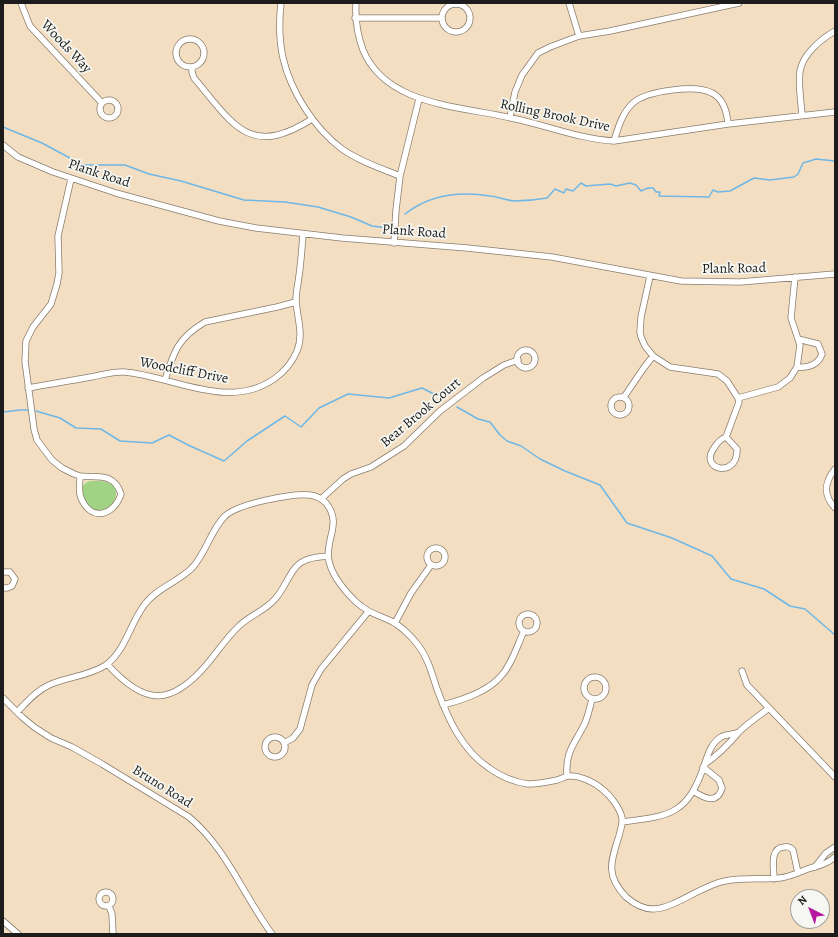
<!DOCTYPE html>
<style>
body{margin:0}
#map{position:relative;width:838px;height:937px;overflow:hidden;background:#f3dec1;font-family:Alegreya,serif}
canvas{display:block}
.frame{position:absolute;inset:0;border:4px solid #1c1c1c;pointer-events:none}
.north{position:absolute;left:790px;top:889px;width:40px;height:40px;box-sizing:border-box;background:#f6f6f2;border:1px solid #9f9f9c;border-radius:50%;rotate:318deg;font-size:11px;font-weight:700;line-height:16px;text-align:center;color:#1c1c1c}
.north::after{content:'';display:block;margin:auto;width:14px;height:18px;background:#b5179e;clip-path:polygon(50% 0,100% 100%,50% 72%,0 100%)}
</style>
<div id="map">
<canvas width="838" height="937"></canvas>
<div class="frame"></div>
<div class="north">N</div>
</div>
<script>
const context = document.querySelector('canvas').getContext('2d');
context.lineJoin = 'round';
function fillPath(path, color) { context.fillStyle = color; context.fill(path, 'evenodd'); }
function strokePath(path, color, width, dash) { context.strokeStyle = color; context.lineWidth = width; context.lineCap = dash ? 'butt' : 'round'; context.setLineDash(dash || []); context.stroke(path); }
function drawText(font, color, halo, rows, align = 'center') {
  context.font = font + ' Alegreya,serif'; context.lineWidth = 3.5; context.setLineDash([]); context.textBaseline = 'middle'; context.strokeStyle = halo; context.fillStyle = color; for (const [text, x, y, turn = 0] of rows) {
    context.save(); context.translate(x, y); context.rotate((+turn || 0) * Math.PI / 180); context.textAlign = isNaN(turn) ? turn : align; if (halo) context.strokeText(text, 0, 0); context.fillText(text, 0, 0); context.restore();
  }
}
fillPath(new Path2D(`
 M91,481c10,0 17,-1 24,6 2,7 1,13 -4,18 -16,21 -44,-20 -20,-24z`), '#a0d484');
strokePath(new Path2D(`
 M3,127l39,16 41,22h42l24,9 32,7 63,19 41,2 33,5 33,10 21,9 17,2 3,-4
 M405,214c24,-19 55,-23 85,-18 8,1 16,4 24,5 11,0 22,-1 33,-3l8,-9 9,4 2,-4 7,2 8,-8 5,3 24,-2 6,2 14,-3 6,2 5,6 7,-3h5l3,4h4l-1,4 50,1 4,-7 5,2 12,-1 24,-13 16,2 24,-3 4,-3 5,-11 13,-4 19,2
 M457,407l21,12 12,3 10,13 7,6 14,5 19,13 25,12 35,14 27,38 45,15 40,18 19,23 33,10 26,17 15,3 30,26
 M36,411l24,7 16,10 25,1 19,12 32,2 17,-8 19,10 36,16 23,-20 38,-25 16,11 18,-19 29,-14 41,4 33,-10 20,10
 M3,412l17,-2h9`), '#6eb7e6', 1.5);
const minor = new Path2D(`
 M21,3l9,23 72,77
 M281,3c-2,18 -2,37 2,55 8,34 31,70 59,91 17,12 38,19 58,27
 M356,3c-1,17 1,31 7,47 23,56 98,56 148,68 35,7 68,21 103,23l114,-17 107,-12
 M569,3l10,33
 M442 18a14 14 0 1 1 28 0a14 14 0 1 1-28 0Z
 M355,18h87
 M176 53a14 14 0 1 1 28 0a14 14 0 1 1-28 0Z
 M192,67v5l2,6c39,46 55,81 118,41
 M100 109a9 9 0 1 1 18 0a9 9 0 1 1-18 0Z
 M802,115c-1,-14 -4,-31 -2,-44 3,-17 21,-32 35,-40
 M510,117l5,-25 7,-17 16,-22 12,-6 29,-11 31,-5 129,-28
 M614,141c4,-13 8,-28 19,-38 13,-12 63,-19 79,-10 12,6 15,19 16,31
 M3,145l15,12 35,15 63,21 103,28 37,7 86,10 125,10 85,9 129,24 59,1 95,-8
 M71,179l-13,57 1,37 -2,11 -6,20 -18,23 -7,14 -1,20 9,68 3,11 15,20 10,8 12,6 6,2
 M394,243l2,-33 4,-34 19,-77
 M650,276l-9,41 -1,15 1,5 4,9 8,10 17,11 48,7 9,7 11,17
 M517 359a9 9 0 1 1 18 0a9 9 0 1 1-18 0Z
 M797,367c12,1 21,-2 25,-13l-4,-10 -20,-5
 M165,380c9,-29 13,-42 40,-58l72,-15 19,-5
 M28,388c21,-4 42,-7 63,-11 11,-2 22,-6 33,-5 49,4 104,39 150,7 10,-7 18,-16 23,-28 7,-17 0,-33 -1,-51 0,-8 2,-16 3,-24 2,-14 3,-28 4,-42
 M611 406a9 9 0 1 1 18 0a9 9 0 1 1-18 0Z
 M624,397l19,-28 10,-13
 M738,398l40,-11 12,-9 7,-11 3,-22 -9,-27 4,-41
 M726,437l11,12c1,30 -39,21 -23,-1 3,-5 6,-9 12,-11z
 M726,437l13,-35 -1,-4
 M835,469c-11,14 -12,26 0,39
 M80,476c18,2 34,-4 41,18 -7,22 -30,28 -40,4 -3,-7 -1,-15 -1,-22z
 M321,499l22,-20 8,-5 20,-7 33,-21 36,-35 43,-33 21,-13 14,-5
 M427 557a9 9 0 1 1 18 0a9 9 0 1 1-18 0Z
 M3,572h7l5,7 -3,7 -5,2h-4
 M519 623a9 9 0 1 1 18 0a9 9 0 1 1-18 0Z
 M395,623l16,-30 20,-28
 M107,664c38,42 64,43 101,-1 10,-12 19,-26 31,-37 11,-11 26,-15 36,-27 10,-10 16,-33 29,-38 7,-4 16,-4 24,-5
 M742,671l5,14 88,92
 M584 688a11 11 0 1 1 22 0a11 11 0 1 1-22 0Z
 M3,698l19,19 12,10 17,11 21,9 30,17 87,53c38,32 54,78 83,117
 M443,705c19,-5 45,-13 58,-29 11,-12 16,-30 23,-45
 M17,712c10,-10 19,-21 32,-27 18,-8 40,-9 57,-20 20,-15 24,-42 39,-61 12,-16 33,-22 47,-36 14,-15 18,-36 32,-51 12,-13 68,-24 86,-22 7,1 11,3 16,8 17,21 -2,37 3,58 3,15 15,29 26,40 13,12 21,13 36,20 10,5 21,16 27,24 10,13 14,29 19,44 11,30 25,61 52,79 11,8 25,14 39,16 9,0 20,-2 29,-4 4,-1 8,-4 12,-4 10,-1 25,6 33,13 8,6 18,19 20,29 1,6 -2,13 -3,18 -8,25 -14,39 7,61 7,6 17,12 27,12 21,0 49,-24 72,-28 18,-4 37,-1 55,-3 12,-1 22,-8 34,-11 9,-2 14,-4 21,-10
 M265 747a10 10 0 1 1 20 0a10 10 0 1 1-20 0Z
 M284,743l9,-5 7,-9 12,-44 9,-16 47,-57
 M705,764c13,-9 24,-20 34,-32 9,-9 20,-16 30,-24
 M567,776c-2,-25 8,-32 18,-53 3,-7 5,-16 7,-24
 M693,791c11,7 24,14 29,-3l-3,-8 -16,-13
 M622,822c50,-6 66,-8 83,-59 3,-9 7,-21 16,-26 5,-3 12,-2 18,-5
 M815,867l11,-14 9,-6
 M774,879c0,-10 -5,-31 10,-32 4,-1 6,0 9,3l5,23
 M99 899a7 7 0 1 1 14 0a7 7 0 1 1-14 0Z
 M109,906l3,8 1,20
 M3,921l15,13`);
strokePath(minor, '#887d6e', 7);
strokePath(minor, '#fff', 5.5);
drawText('14px', '#1c1c1c', '#f6f6f2', [
 ["Woods Way",66,47,47],
 ["Rolling Brook Drive",555,116,12],
 ["Plank Road",99,174,18],
 ["Plank Road",414,232,4],
 ["Plank Road",734,269,-1],
 ["Woodcliff Drive",184,371,11],
 ["Bear Brook Court",421,413,-40],
 ["Bruno Road",162,787,32]
]);
</script>
